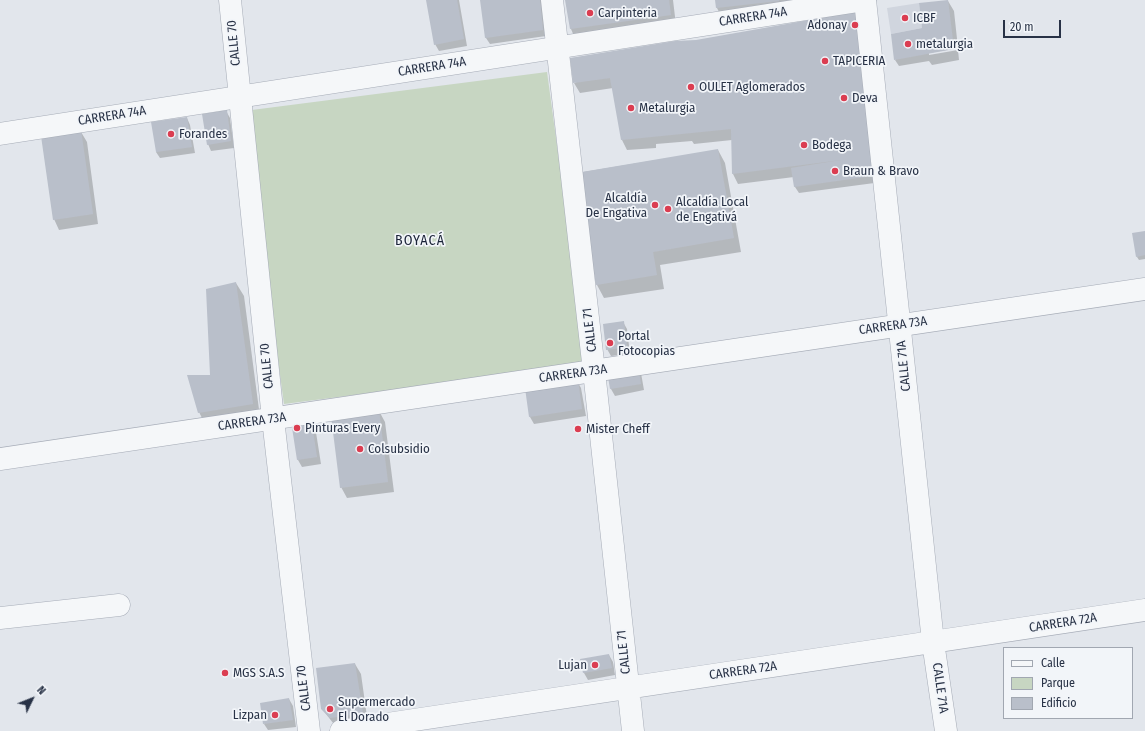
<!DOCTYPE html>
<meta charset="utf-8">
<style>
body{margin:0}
#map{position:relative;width:1145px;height:731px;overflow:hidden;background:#e2e6ec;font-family:"Fira Sans Condensed",sans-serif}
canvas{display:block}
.legend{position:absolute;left:1003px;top:647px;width:130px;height:72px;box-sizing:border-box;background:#f2f5f9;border:1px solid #a1a7b1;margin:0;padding:5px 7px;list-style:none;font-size:12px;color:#283246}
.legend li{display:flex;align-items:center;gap:8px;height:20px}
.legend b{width:20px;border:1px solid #a1a7b1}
.north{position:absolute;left:12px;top:679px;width:40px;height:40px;-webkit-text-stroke:3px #f2f5f9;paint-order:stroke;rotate:47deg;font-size:11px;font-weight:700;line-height:16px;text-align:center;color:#283246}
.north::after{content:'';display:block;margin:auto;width:14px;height:18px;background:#283246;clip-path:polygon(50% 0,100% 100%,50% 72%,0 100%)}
.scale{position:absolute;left:1003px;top:20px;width:58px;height:18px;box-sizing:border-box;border:2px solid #283246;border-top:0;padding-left:5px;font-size:12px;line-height:14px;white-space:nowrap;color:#283246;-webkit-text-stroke:3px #f2f5f9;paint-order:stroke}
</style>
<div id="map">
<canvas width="1145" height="731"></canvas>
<ul class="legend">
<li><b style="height:5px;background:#f5f7f9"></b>Calle</li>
<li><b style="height:11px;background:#c7d6c2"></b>Parque</li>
<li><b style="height:11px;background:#b9bfca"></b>Edificio</li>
</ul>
<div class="north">N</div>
<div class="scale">20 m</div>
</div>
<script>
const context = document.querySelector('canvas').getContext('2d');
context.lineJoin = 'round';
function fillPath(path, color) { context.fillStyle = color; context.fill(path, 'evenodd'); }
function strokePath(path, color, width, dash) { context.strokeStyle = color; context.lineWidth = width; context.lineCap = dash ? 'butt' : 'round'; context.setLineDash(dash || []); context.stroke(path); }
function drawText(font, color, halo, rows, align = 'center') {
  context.font = font + ' "Fira Sans Condensed",sans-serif'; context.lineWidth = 3.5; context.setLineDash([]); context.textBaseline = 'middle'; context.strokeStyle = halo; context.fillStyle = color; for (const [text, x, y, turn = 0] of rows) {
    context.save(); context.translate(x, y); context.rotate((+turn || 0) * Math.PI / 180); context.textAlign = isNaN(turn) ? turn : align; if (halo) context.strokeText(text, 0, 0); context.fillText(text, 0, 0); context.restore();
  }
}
fillPath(new Path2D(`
 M919,3l3,25 -31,6 -4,-26z`), '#d0d5de');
fillPath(new Path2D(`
 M547,72l40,293 -303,39 -40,-293z`), '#c7d6c2');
fillPath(new Path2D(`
 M427,0h32l8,46 -28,5 -4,-7z
 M481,0h62l3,36 -56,8 -4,-6z
 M566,0h107l3,25 -102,11 -3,-7z
 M716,0h145l-139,18 -5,-10z
 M948,1l6,10 4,37 -29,5v2l29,-5 1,10 -27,5 -3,-4 -30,5 -4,-6z
 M675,42l207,140 -83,11 -4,-6 -1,-10 -56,7 -5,-10 -1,-34 -38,4 -2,-3 -36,3v4l-29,2 -5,-10 -9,-52 -33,5 -6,-10z
 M226,111l4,7 4,30 -23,3 -3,-7z
 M187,118l3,7 5,28 -35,5 -4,-6z
 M81,132l6,10 11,82 -39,6 -5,-11z
 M718,150l7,13 16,89 -81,13 4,24 -60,9 -7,-13 -20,-112z
 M1145,232v27l-6,1 -2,-3z
 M236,283l8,13 16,121 -54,9 -7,-14 12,-36z
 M623,322l4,7 3,25 -19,2 -4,-7z
 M608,371l33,2 3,17 -29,6 -4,-7z
 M577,381l4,7 5,28 -52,8 -4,-7 -4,-28z
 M379,411l6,11 9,70 -47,6 -6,-11z
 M311,419l4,7 6,38 -19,3 -4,-7 -6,-38z
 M609,655l4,7 2,13 -27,5 -4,-7 -2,-13z
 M355,664l6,10 7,50 -31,4 -15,-19z
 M289,699l4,7 3,21 -28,3 -4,-6z`), '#0003');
fillPath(new Path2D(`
 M426,0h31l7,39 -30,6z
 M480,0h60l3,30 -58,8z
 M565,0h104l2,15 -101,14z
 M715,0h64v1l-63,7z
 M948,0l6,49 -60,11 -3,-26 31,-6 -3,-25z
 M860,11l19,164 -85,12 -3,-19 50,-8 -109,14 -1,-45 -110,11 -11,-62 -37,5 -3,-25 105,-17 21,-1z
 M227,110l4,31 -24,4 -5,-31z
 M187,117l5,30 -36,5 -5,-30z
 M81,130l12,84 -40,6 -12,-84z
 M718,149l16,89 -81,14 4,23 -61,10 -20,-112z
 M1145,231v24l-9,2 -4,-24z
 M236,282l17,122 -55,9 -11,-38h23l-4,-86z
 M624,321l3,26 -21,3 -3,-26z
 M638,365l3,19 -31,5 -3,-18z
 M578,380l4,29 -53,8 -4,-29z
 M379,410l9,72 -48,6 -9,-72z
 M311,418l6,39 -20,3 -6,-39z
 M609,654l3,14 -29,5 -3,-14z
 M355,663l8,50 -33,5 -9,-9 -5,-41z
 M289,698l4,22 -30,4 -3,-21z`), '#b9bfca');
const minor = new Path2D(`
 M230,0l43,419 36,312
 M552,0l42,371 39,360
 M865,0l68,642 13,89
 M0,618l119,-13
 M341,731l804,-121`);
const tertiary = new Path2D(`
 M0,134l865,-134
 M0,459l1145,-170`);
strokePath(minor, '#a6acb7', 23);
strokePath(tertiary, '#a6acb7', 23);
strokePath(minor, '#f5f7f9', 22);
strokePath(tertiary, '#f5f7f9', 22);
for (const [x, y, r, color] of [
 [590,13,4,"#db3d51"],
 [905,18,4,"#db3d51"],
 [855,25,4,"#db3d51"],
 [908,44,4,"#db3d51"],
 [825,61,4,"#db3d51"],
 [691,87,4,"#db3d51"],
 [844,98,4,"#db3d51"],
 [631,108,4,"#db3d51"],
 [171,134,4,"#db3d51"],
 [804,145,4,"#db3d51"],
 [835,171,4,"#db3d51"],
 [655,205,4,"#db3d51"],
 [668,209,4,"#db3d51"],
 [610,343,4,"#db3d51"],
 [297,428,4,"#db3d51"],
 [578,429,4,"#db3d51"],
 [360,449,4,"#db3d51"],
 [595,665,4,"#db3d51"],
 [225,673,4,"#db3d51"],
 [330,709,4,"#db3d51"],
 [275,715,4,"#db3d51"]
]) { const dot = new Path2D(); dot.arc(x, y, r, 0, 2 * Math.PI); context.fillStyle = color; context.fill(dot); strokePath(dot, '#f2f5f9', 1.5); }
drawText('13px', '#283246', '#f2f5f9', [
 ["Carpinteria",598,13],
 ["ICBF",913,18],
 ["Adonay",847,25,"right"],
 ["metalurgia",916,44],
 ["TAPICERIA",833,61],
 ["OULET Aglomerados",699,87],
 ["Deva",852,98],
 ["Metalurgia",639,108],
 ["Forandes",179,134],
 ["Bodega",812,145],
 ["Braun & Bravo",843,171],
 ["Alcaldía",647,198,"right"],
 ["De Engativa",647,213,"right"],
 ["Alcaldía Local",676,202],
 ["de Engativá",676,217],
 ["Portal",618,336],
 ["Fotocopias",618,351],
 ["Pinturas Every",305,428],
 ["Mister Cheff",586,429],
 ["Colsubsidio",368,449],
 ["Lujan",587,665,"right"],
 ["MGS S.A.S",233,673],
 ["Supermercado",338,702],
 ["El Dorado",338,717],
 ["Lizpan",267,715,"right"]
], 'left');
drawText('13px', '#283246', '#f2f5f9', [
 ["CARRERA 74A",753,17,-9],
 ["CALLE 70",234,43,-96],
 ["CARRERA 74A",432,67,-9],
 ["CARRERA 74A",112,116,-9],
 ["CARRERA 73A",893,326,-8],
 ["CALLE 71",590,330,-97],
 ["CALLE 70",267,366,-96],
 ["CALLE 71A",904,366,-96],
 ["CARRERA 73A",573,374,-8],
 ["CARRERA 73A",252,422,-8],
 ["CARRERA 72A",1063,623,-9],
 ["CALLE 71",624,652,-96],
 ["CARRERA 72A",743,671,-8],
 ["CALLE 70",304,688,-97],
 ["CALLE 71A",940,688,82]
]);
context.letterSpacing = '1px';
drawText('14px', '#1a2337', '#f2f5f9', [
 ["BOYACÁ",420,241]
]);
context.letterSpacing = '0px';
</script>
